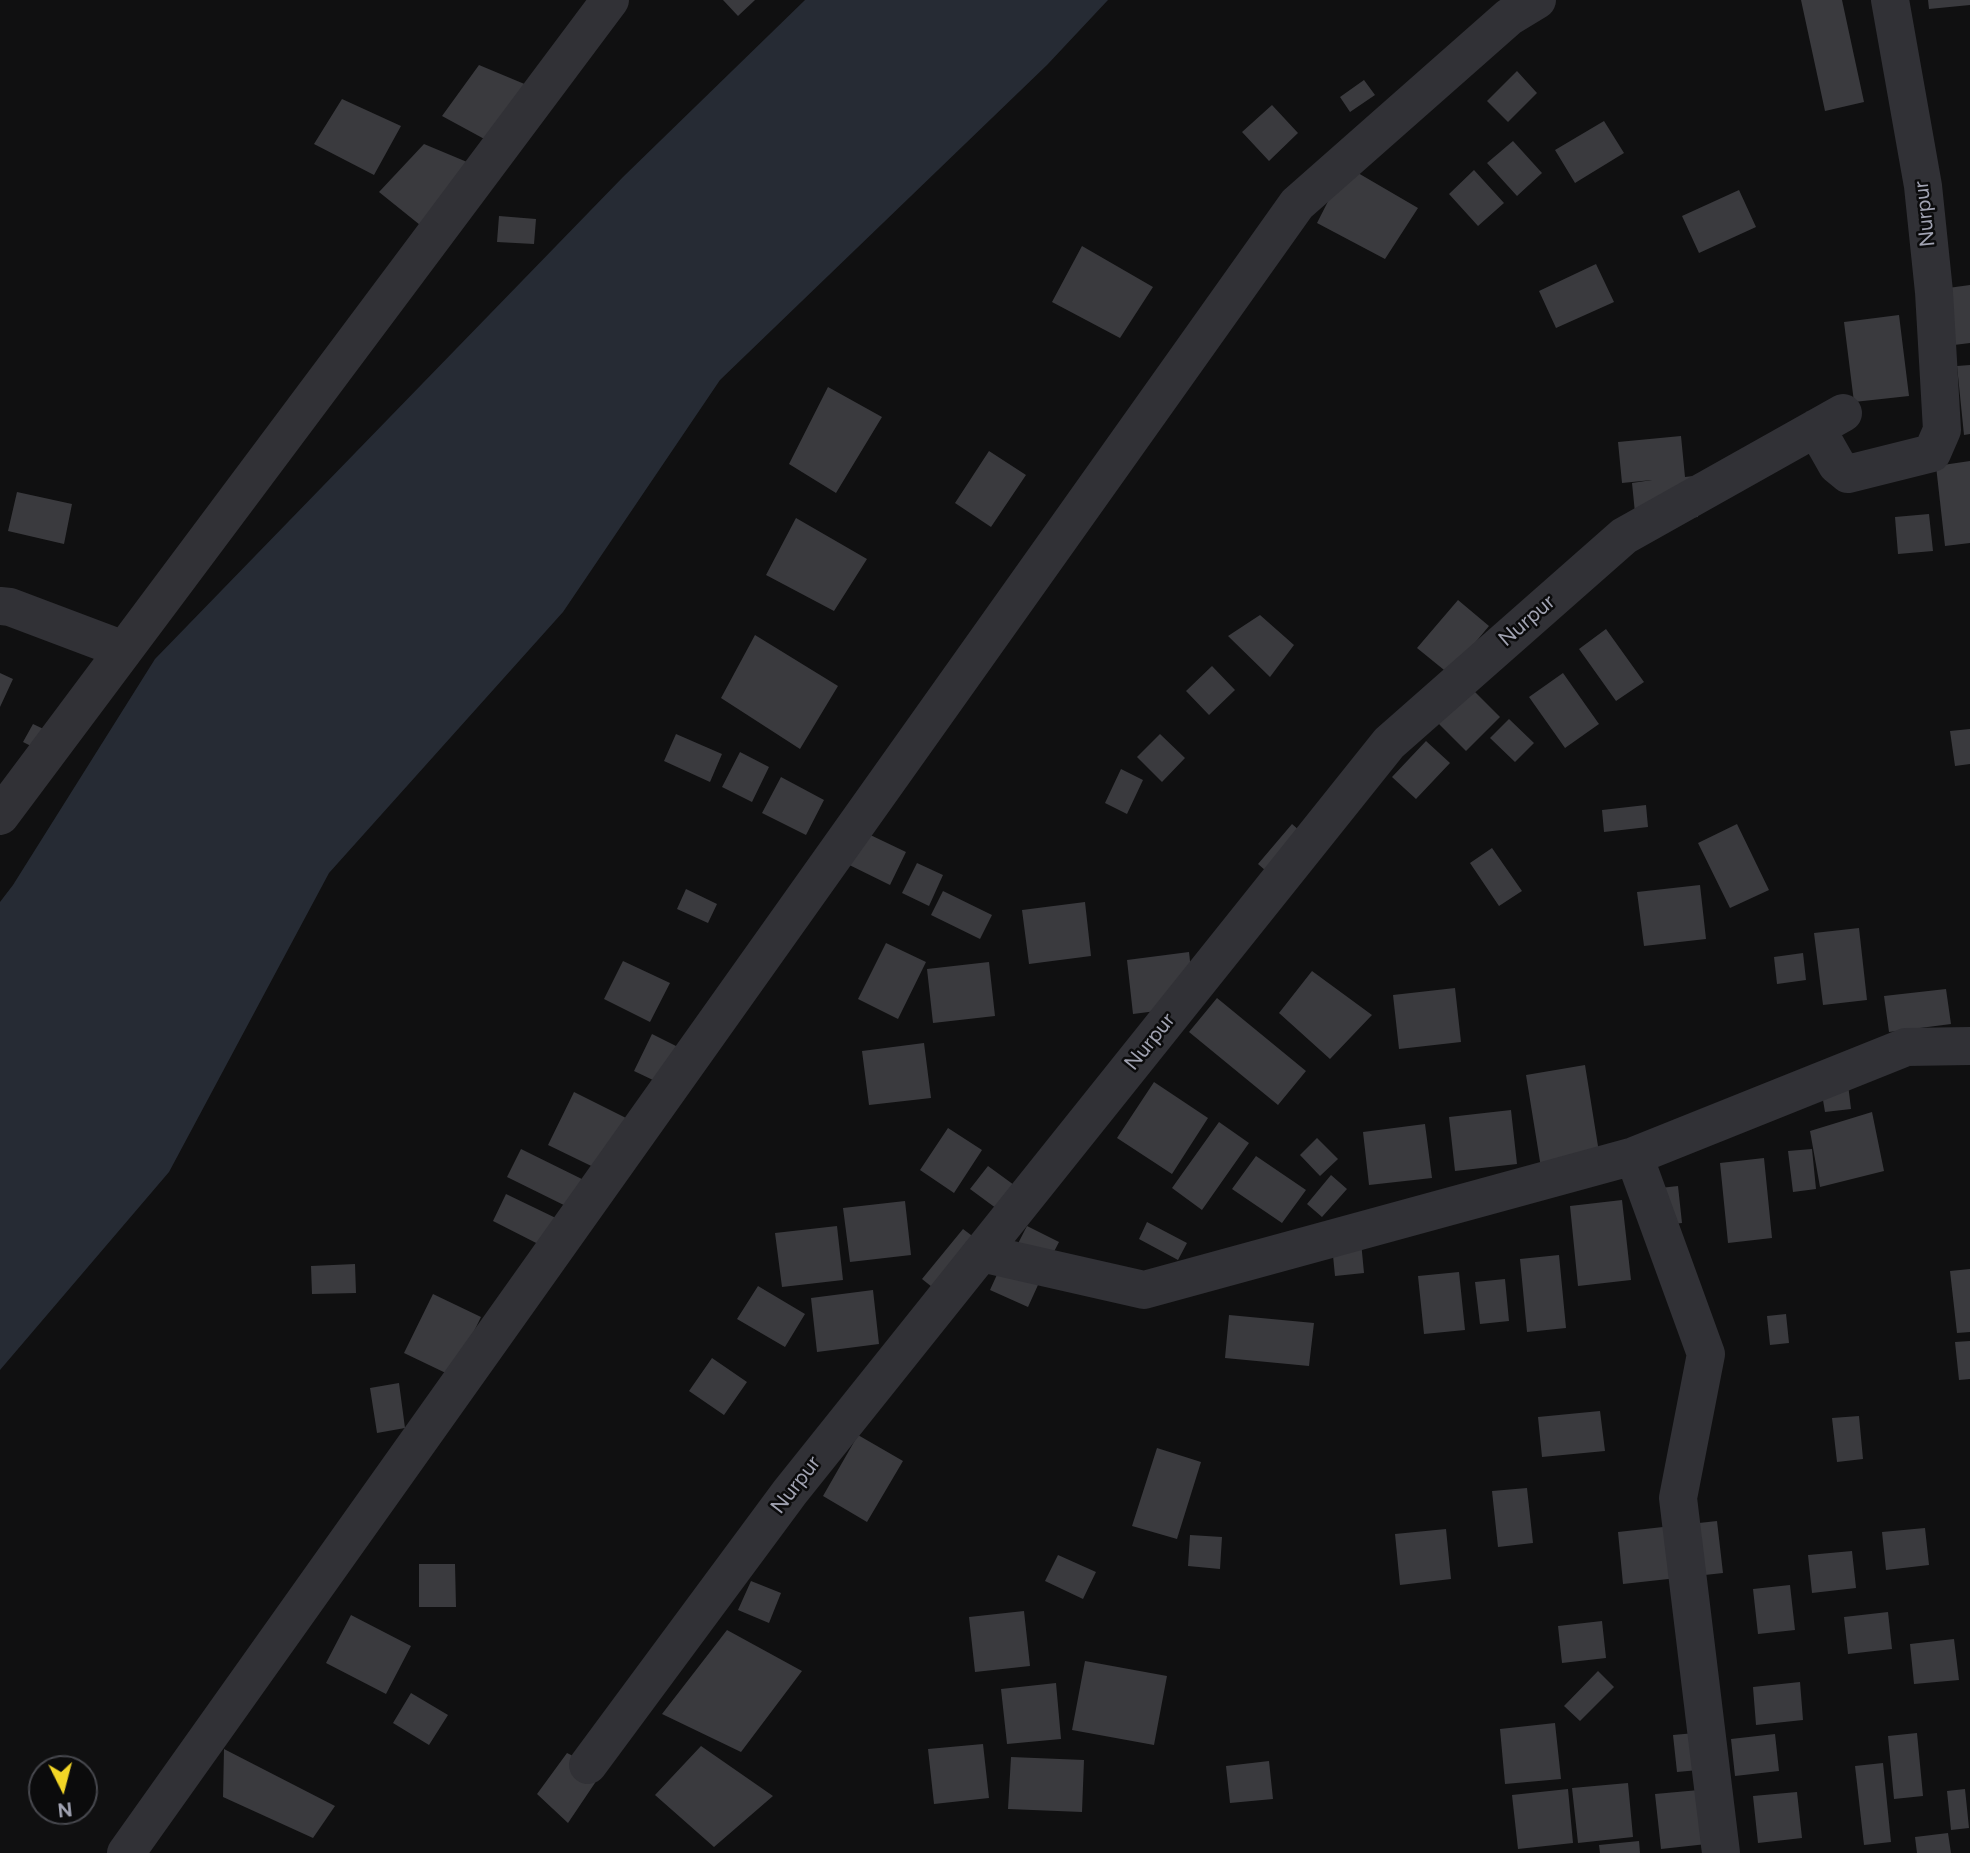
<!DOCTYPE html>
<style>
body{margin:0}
#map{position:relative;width:1970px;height:1853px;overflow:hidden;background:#101011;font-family:Figtree,sans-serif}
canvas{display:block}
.north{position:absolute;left:28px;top:1755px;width:70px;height:70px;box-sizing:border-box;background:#0b0b0c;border:2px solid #47484e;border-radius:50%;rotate:174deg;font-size:19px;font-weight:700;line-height:28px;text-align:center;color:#a1a3b2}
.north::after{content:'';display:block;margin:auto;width:24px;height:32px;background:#f3d626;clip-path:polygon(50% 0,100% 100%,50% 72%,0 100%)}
</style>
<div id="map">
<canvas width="1970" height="1853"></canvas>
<div class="north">N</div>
</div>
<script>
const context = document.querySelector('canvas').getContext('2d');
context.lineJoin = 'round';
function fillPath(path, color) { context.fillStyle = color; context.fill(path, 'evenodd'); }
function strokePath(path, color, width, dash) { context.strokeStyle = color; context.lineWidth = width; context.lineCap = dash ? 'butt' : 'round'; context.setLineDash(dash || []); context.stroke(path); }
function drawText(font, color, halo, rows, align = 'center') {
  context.font = font + ' Figtree,sans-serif'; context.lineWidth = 5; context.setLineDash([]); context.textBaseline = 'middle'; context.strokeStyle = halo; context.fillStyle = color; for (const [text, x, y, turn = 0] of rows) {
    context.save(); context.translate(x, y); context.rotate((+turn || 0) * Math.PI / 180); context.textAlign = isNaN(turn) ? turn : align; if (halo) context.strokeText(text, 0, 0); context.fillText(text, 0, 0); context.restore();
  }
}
fillPath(new Path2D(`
 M805,0h303l-61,65 -327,315 -157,232 -234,261 -160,299 -169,198v-468l13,-17 142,-226 468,-482z`), '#262b34');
fillPath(new Path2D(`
 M723,0h32l-17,16z
 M1801,0h41l22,102 -39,9z
 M1928,0h42v5l-41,4z
 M479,65l55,23 -46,53 -46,-25z
 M1517,71l20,22 -29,29 -21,-21z
 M1364,80l11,15 -25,17 -10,-15z
 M342,99l59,27 -27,49 -60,-31z
 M1272,105l26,28 -29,28 -27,-29z
 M1604,121l20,32 -49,30 -20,-33z
 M1513,141l29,32 -25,23 -30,-33z
 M424,144l55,23 -54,62 -46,-37z
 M1346,166l72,42 -33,51 -68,-36z
 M1474,170l30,33 -26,23 -29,-32z
 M1739,190l17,37 -57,26 -17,-37z
 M499,216l37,3 -2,25 -37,-2z
 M1082,246l71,41 -33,51 -68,-36z
 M1596,264l18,38 -58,26 -17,-37z
 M1970,285v58l-16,2 -6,-57z
 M1899,315l10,81 -55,6 -10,-80z
 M1970,365v69l-6,1 -7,-69z
 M828,387l54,30 -46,76 -47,-29z
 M1681,436l4,41 9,-1 4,41 -62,6 -4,-40 20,-3 -30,3 -4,-41z
 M989,451l37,24 -35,52 -36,-24z
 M1970,461v82l-25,3 -9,-80z
 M17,492l55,12 -8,40 -56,-13z
 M1929,514l4,37 -35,3 -3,-37z
 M796,518l71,41 -33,52 -68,-36z
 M1458,600l31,26 -40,48 -32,-26z
 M1260,615l34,30 -24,32 -42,-41z
 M1606,629l38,53 -28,19 -37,-52z
 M755,635l83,51 -38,63 -79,-51z
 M1212,666l23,24 -26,25 -23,-24z
 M0,673l13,6 -13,28z
 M1563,673l36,51 -34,24 -36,-51z
 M1466,683l34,34 -34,34 -34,-34z
 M1509,719l25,24 -19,19 -25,-24z
 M33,724l40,19 -10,19 -40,-20z
 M1970,729v35l-15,2 -5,-35z
 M676,734l46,20 -12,28 -46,-21z
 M1160,734l25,24 -23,24 -25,-25z
 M1426,741l24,22 -34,36 -24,-22z
 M740,752l29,15 -17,35 -30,-15z
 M1121,769l22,11 -16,34 -22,-11z
 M781,777l43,23 -18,35 -44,-22z
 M1646,805l2,22 -44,5 -2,-22z
 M841,821l65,31 -16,33 -65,-32z
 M1292,824l31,27 -34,40 -31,-27z
 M1737,824l32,66 -39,18 -32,-65z
 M1492,848l30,43 -23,15 -29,-43z
 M917,863l26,12 -14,31 -27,-13z
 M1700,885l6,54 -62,7 -7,-54z
 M686,889l31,15 -9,19 -31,-14z
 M943,891l49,24 -12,24 -49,-24z
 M1085,902l6,54 -62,8 -7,-54z
 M1859,928l8,72 -44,5 -9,-72z
 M886,943l40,19 -28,57 -40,-20z
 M1189,952l6,54 -62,8 -6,-54z
 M1803,953l3,27 -29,4 -3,-27z
 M623,961l47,22 -20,39 -46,-23z
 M989,962l6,54 -62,7 -6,-54z
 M1312,971l60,44 -42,44 -51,-46z
 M1455,988l6,54 -62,7 -6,-54z
 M1946,989l5,35 -62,8 -5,-36z
 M1217,998l89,73 -28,34 -89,-73z
 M652,1034l40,20 -18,36 -40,-19z
 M924,1043l7,55 -62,7 -7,-54z
 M1585,1065l17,106 -59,9 -17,-105z
 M1154,1082l54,36 -36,56 -55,-36z
 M1848,1084l3,25 -26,3 -4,-24z
 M574,1092l66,33 -26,52 -66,-32z
 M1511,1110l6,54 -62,7 -6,-54z
 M1872,1112l12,59 -64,16 -10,-56z
 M1219,1122l30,21 -47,67 -30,-22z
 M1425,1124l7,54 -63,7 -6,-53z
 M948,1128l34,22 -28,43 -34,-23z
 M1317,1138l21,21 -18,17 -20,-21z
 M521,1149l73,36 -14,28 -73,-36z
 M1812,1149l4,40 -23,3 -5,-41z
 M1256,1156l50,34 -24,33 -50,-34z
 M1764,1158l8,80 -44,5 -8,-80z
 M988,1166l37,27 -17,24 -38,-28z
 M1331,1175l16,14 -25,28 -15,-13z
 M1678,1186l4,37 -36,4 -4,-37z
 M506,1194l56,27 -14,28 -55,-28z
 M1622,1200l9,80 -53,6 -8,-80z
 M905,1201l6,54 -61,7 -7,-54z
 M1147,1222l40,21 -9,17 -39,-21z
 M837,1226l6,54 -61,7 -7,-54z
 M1027,1226l32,16 -18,35 -32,-16z
 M963,1229l20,15 -41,51 -20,-16z
 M1360,1231l4,42 -29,3 -4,-41z
 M1559,1255l7,73 -39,4 -7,-73z
 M355,1264l1,29 -44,1 -1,-28z
 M1000,1268l38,17 -10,22 -38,-17z
 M1970,1269v63l-13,1 -7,-62z
 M1459,1272l6,58 -41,4 -6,-58z
 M1505,1279l4,42 -29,3 -5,-42z
 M758,1286l47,28 -20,33 -48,-28z
 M873,1290l6,54 -62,8 -6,-54z
 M433,1294l48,23 -29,59 -48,-23z
 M1786,1314l3,29 -19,2 -3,-29z
 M1229,1315l85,8 -5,43 -84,-8z
 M1970,1341v38l-11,1 -4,-38z
 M712,1358l35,24 -23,33 -35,-24z
 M399,1383l6,45 -28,5 -7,-45z
 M1600,1411l5,40 -63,6 -4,-40z
 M1859,1416l4,43 -26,3 -5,-44z
 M858,1435l45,26 -36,61 -44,-26z
 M1157,1448l44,14 -24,77 -45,-13z
 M1527,1488l6,55 -35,4 -6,-56z
 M1717,1521l6,52 -100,11 -5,-52z
 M1925,1528l4,37 -43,5 -4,-38z
 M1446,1529l5,50 -51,6 -5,-51z
 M1190,1535l32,2 -2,32 -32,-3z
 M1852,1551l4,37 -44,5 -4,-38z
 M1058,1555l38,17 -13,27 -38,-18z
 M419,1564h36l1,43h-37z
 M751,1581l30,12 -12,30 -31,-13z
 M1790,1585l5,45 -37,4 -5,-45z
 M1024,1611l6,55 -55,6 -6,-55z
 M1888,1612l4,37 -44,5 -4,-37z
 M351,1615l60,31 -25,48 -60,-31z
 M1602,1621l4,37 -44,5 -4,-37z
 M727,1630l75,41 -61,81 -79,-38z
 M1954,1639l5,41 -45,4 -4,-40z
 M1085,1661l82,15 -13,69 -82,-15z
 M1598,1671l16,16 -34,34 -16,-15z
 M1800,1682l3,38 -47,5 -3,-38z
 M1056,1683l5,56 -54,5 -6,-55z
 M411,1693l37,22 -19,30 -36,-22z
 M1555,1723l6,56 -56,5 -5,-55z
 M1717,1731l4,37 -44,4 -4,-37z
 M1917,1733l6,63 -29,3 -6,-63z
 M1775,1734l4,37 -44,5 -4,-37z
 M983,1744l6,54 -55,6 -6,-55z
 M701,1746l72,50 -59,51 -59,-52z
 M224,1749l111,57 -22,32 -90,-41z
 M567,1753l36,18 -35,52 -31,-29z
 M1011,1757l73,3 -2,52 -74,-3z
 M1269,1761l4,38 -43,4 -4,-37z
 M1883,1763l8,79 -27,3 -9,-79z
 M1628,1783l5,54 -55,6 -6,-55z
 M1568,1789l5,54 -55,6 -6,-54z
 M1710,1789l6,54 -55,6 -6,-55z
 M1965,1789l4,39 -18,2 -4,-39z
 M1797,1792l5,46 -44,5 -5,-47z
 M1948,1833l3,20h-34l-2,-16z
 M1639,1841l1,12h-40l-1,-8z`), '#3a3a3e');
strokePath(new Path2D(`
 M1816,428l21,37 11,9 84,-21 10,-23 -8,-138 -11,-106 -33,-186
 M0,606l10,1 114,43
 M0,816l610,-816
 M1634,1156l72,198 -28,144 43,355
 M981,1253l163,37 490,-134 272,-109 64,-1
 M588,1765l202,-273 599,-749 235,-207 219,-123
 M126,1853l1171,-1649 212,-187 28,-17`), '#313136', 38);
drawText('21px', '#a1a3b2', '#0b0b0c', [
 ["Nurpur",1925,214,-96],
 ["Nurpur",1527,621,-41],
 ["Nurpur",1150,1042,-51],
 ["Nurpur",796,1485,-52]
]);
</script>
